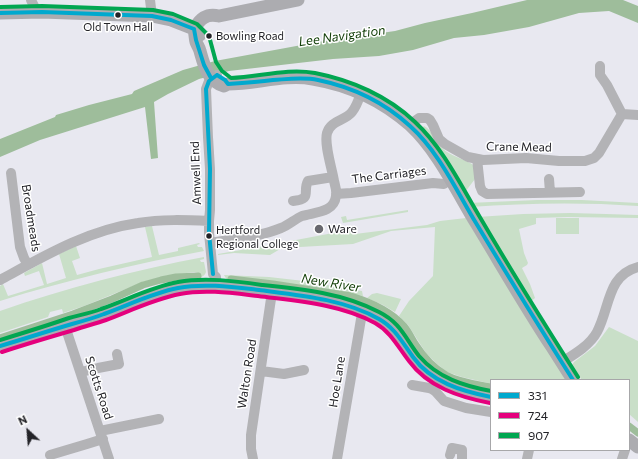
<!DOCTYPE html>
<style>
body{margin:0}
#map{position:relative;width:638px;height:459px;overflow:hidden;background:#e8e8f0;font-family:Commissioner,sans-serif}
canvas{display:block}
.legend{position:absolute;left:490px;top:379px;width:140px;height:72px;box-sizing:border-box;background:#fff;border:1px solid #a7a7a9;margin:0;padding:5px 7px;list-style:none;font-size:12px;color:#232328}
.legend li{display:flex;align-items:center;gap:8px;height:20px}
.legend b{width:20px;border:1px solid #a7a7a9}
.north{position:absolute;left:8px;top:411px;width:40px;height:40px;-webkit-text-stroke:3px #fff;paint-order:stroke;rotate:334deg;font-size:11px;font-weight:700;line-height:16px;text-align:center;color:#232328}
.north::after{content:'';display:block;margin:auto;width:14px;height:18px;background:#232328;clip-path:polygon(50% 0,100% 100%,50% 72%,0 100%)}
</style>
<div id="map">
<canvas width="638" height="459"></canvas>
<ul class="legend">
<li><b style="height:5px;background:#00a9ce"></b>331</li>
<li><b style="height:5px;background:#e5007d"></b>724</li>
<li><b style="height:5px;background:#00a651"></b>907</li>
</ul>
<div class="north">N</div>
</div>
<script>
const context = document.querySelector('canvas').getContext('2d');
context.lineJoin = 'round';
function fillPath(path, color) { context.fillStyle = color; context.fill(path, 'evenodd'); }
function strokePath(path, color, width, dash) { context.strokeStyle = color; context.lineWidth = width; context.lineCap = dash ? 'butt' : 'round'; context.setLineDash(dash || []); context.stroke(path); }
function drawText(font, color, halo, rows, align = 'center') {
  context.font = font + ' Commissioner,sans-serif'; context.lineWidth = 3; context.setLineDash([]); context.textBaseline = 'middle'; context.strokeStyle = halo; context.fillStyle = color; for (const [text, x, y, turn = 0] of rows) {
    context.save(); context.translate(x, y); context.rotate((+turn || 0) * Math.PI / 180); context.textAlign = isNaN(turn) ? turn : align; if (halo) context.strokeText(text, 0, 0); context.fillText(text, 0, 0); context.restore();
  }
}
fillPath(new Path2D(`
 M424,126c8,4 12,15 18,22 8,8 20,10 30,16l2,3 1,12 -10,13 -41,-60 -1,-5z
 M537,200h45l56,3v3c-56,-4 -112,-3 -168,1l-2,-4z
 M408,210v2l-65,11 -2,-6 5,-1 1,4z
 M570,213l36,1 32,1v3l-70,-1 -32,1v6l-17,5 5,24 4,10 -1,2 -5,3 8,16 5,14 -5,4 -53,-85 46,-3z
 M466,218l6,10 45,72 49,80h-75v3h-3l-26,-6 -15,-5 -11,-9 -10,-10 -18,-28 -9,-9 10,-15 24,-25 2,-49 -44,4 -38,13 -71,4 -12,7 -36,-2 -16,2v-1l57,-10 79,-15 1,5 72,-9 13,-4z
 M556,218h23v16h-23z
 M152,226l7,29 19,-4v-3l21,-5 1,1 -3,1 1,2h4l2,4c-69,13 -137,29 -204,50v-15l3,-2 5,12 36,-11 -5,-14 -14,5 -1,-3 18,-10 5,21 19,-6 -7,-24 17,-8 4,12 -8,3 5,14 22,-6 53,-12 -7,-30z
 M204,257v2l-4,1 1,2h3l2,10c-1,4 -5,5 -8,6v-5l-4,-1 -29,4 -22,6 -59,24 -21,7 -1,-4 -12,3 -2,5 -48,16v-22c66,-23 135,-41 204,-54z
 M224,275l45,2 35,4 58,10 1,5 -90,-15 -42,-4 -1,4 -3,-1z
 M377,293l24,6 -6,13 -12,-7 -16,-7 5,-4z
 M609,327l29,14v81l-9,-8v-34h-47l-9,-11 -1,-4 2,-3 21,-16z`), '#c9dfc8');
fillPath(new Path2D(`
 M527,0h96l15,6v17l-29,-12 -30,2 -50,14 -45,8 -30,3 -41,12 -34,6 -46,3 -104,12 -30,8 -31,15 -14,8 4,56 -7,1 -6,-52 -105,33 -40,17v-18l55,-22 1,-2 33,-10 43,-11 2,-3 49,-21 32,-9 103,-19 77,-11 30,-8 47,-10z`), '#9ebd9b');
strokePath(new Path2D(`
 M231,279l42,5 78,12c20,6 39,14 53,30 5,6 8,13 12,19 7,11 18,23 30,30 13,7 30,9 45,12
 M0,338l73,-24 39,-15 31,-14 18,-5 15,-3 22,-1
 M629,426l9,7`), '#9ebd9b', 7);
strokePath(new Path2D(`
 M31,0l6,12
 M150,0l2,16
 M600,66v9l7,10 15,29
 M622,114l16,1
 M409,125l10,-7h8l3,2 3,5 6,14 6,5 23,13 15,3 43,-2 33,3h26l9,-3 5,-5 23,-39
 M477,159l3,27 2,5 5,3 93,-2
 M11,173l9,74 4,11 4,7
 M549,179l1,13
 M336,194l15,-1 82,-10 11,1
 M293,201c20,-2 9,-9 15,-20l25,-4
 M210,243c24,-4 49,-6 71,-15 8,-3 14,-9 21,-12 13,-4 32,-3 34,-20 1,-5 -1,-11 -2,-15 -2,-13 -10,-36 -7,-48 4,-13 18,-12 25,-21 4,-5 7,-13 9,-19
 M0,280c44,-24 88,-50 138,-57 24,-4 48,-3 71,-2
 M216,286v-9l-3,-3 -4,-41v-12l1,-11v-41l-2,-32 -2,-48 3,-8 8,-6
 M65,326l44,133
 M562,362c13,-8 28,-17 35,-30 13,-24 10,-57 41,-65
 M261,371l23,3 20,-4
 M81,372l17,-4 21,-4 -2,-10
 M412,385l17,3 3,1 3,2 9,10 22,7 25,4
 M100,431l59,-12
 M50,455l37,-11 16,-5
 M450,455l2,-7 10,2v9
 M253,459l-2,-10v-14l21,-143
 M337,459l22,-128 2,-12 5,-8
 M527,459l2,-9
 M622,459l3,-9`), '#b3b3b6', 10);
strokePath(new Path2D(`
 M0,13l42,-1 110,4 19,4 23,9 6,6
 M194,29c1,4 1,9 2,13 1,3 3,5 4,9 4,14 7,30 24,35l4,-2c28,0 57,-10 85,-5 36,6 70,22 97,46 28,26 46,65 66,98 25,41 49,83 76,124 7,11 14,22 21,33
 M194,29c6,-10 12,-16 25,-13l79,-16
 M0,346c26,-8 52,-16 78,-24 9,-3 19,-5 29,-9 27,-10 53,-24 83,-27 13,-1 26,0 39,1 22,2 44,5 66,8 28,5 56,8 81,22 8,4 16,10 21,17 7,8 12,19 19,27 20,23 46,31 75,36
 M629,440l9,7`), '#acacb0', 13);
strokePath(new Path2D(`
 M0,13l42,-1 110,4 19,4 23,9
 M194,29l2,11 8,25 7,13
 M217,75l8,5 3,4c15,-1 30,-2 45,-4 16,-1 30,-3 45,0 34,7 67,23 92,46 29,26 46,64 66,97 32,53 64,105 97,157
 M213,274l-4,-41 1,-64 -4,-80 3,-8 8,-6
 M0,346c24,-7 48,-15 72,-22 11,-3 22,-6 32,-10 25,-9 48,-21 74,-26 26,-5 55,-1 81,2 39,5 85,9 120,29 16,9 23,23 34,38 18,25 48,34 78,40`), '#00a9ce', 4);
strokePath(new Path2D(`
 M2,352c24,-8 48,-15 72,-22 11,-4 21,-6 32,-10 24,-9 48,-21 74,-26 25,-5 52,-1 78,2 38,5 83,8 117,27 16,9 23,24 34,38 19,26 50,36 81,42`), '#e5007d', 4);
strokePath(new Path2D(`
 M0,7l42,-1 111,4 20,4 24,10 12,12 7,26 6,9 9,7c28,-1 56,-10 84,-5 36,7 73,23 100,49 29,27 46,64 66,97 31,53 64,106 97,158
 M0,340c23,-7 46,-14 69,-22 11,-3 22,-5 32,-9 26,-9 50,-22 77,-27 27,-5 57,-1 84,3 40,4 81,8 117,27 22,11 26,26 40,44 19,22 45,30 72,35`), '#00a651', 4);
for (const [x, y, r, color] of [
 [118,15,3.5,"#232328"],
 [209,36,3.5,"#232328"],
 [319,229,5,"#68686e"],
 [209,236,3.5,"#232328"]
]) { const dot = new Path2D(); dot.arc(x, y, r, 0, 2 * Math.PI); context.fillStyle = color; context.fill(dot); strokePath(dot, '#fff', 1.5); }
drawText('11px', '#232328', '#fff', [
 ["Old Town Hall",118,27,"center"],
 ["Bowling Road",216,36],
 ["Hertford",216,230],
 ["Regional College",216,244]
], 'left');
drawText('12px', '#232328', '#fff', [
 ["Crane Mead",519,147,1],
 ["Amwell End",196,173,-92],
 ["The Carriages",389,175,-7],
 ["Broadmeads",31,218,81],
 ["Walton Road",247,374,-81],
 ["Hoe Lane",337,382,-81],
 ["Scotts Road",99,388,72]
]);
drawText('12px', '#232328', '#fff', [
 ["Ware",328,229]
], 'left');
drawText('italic 13px', '#123e08', '#fff', [
 ["Lee Navigation",342,36,-8],
 ["New River",331,283,9]
]);
</script>
